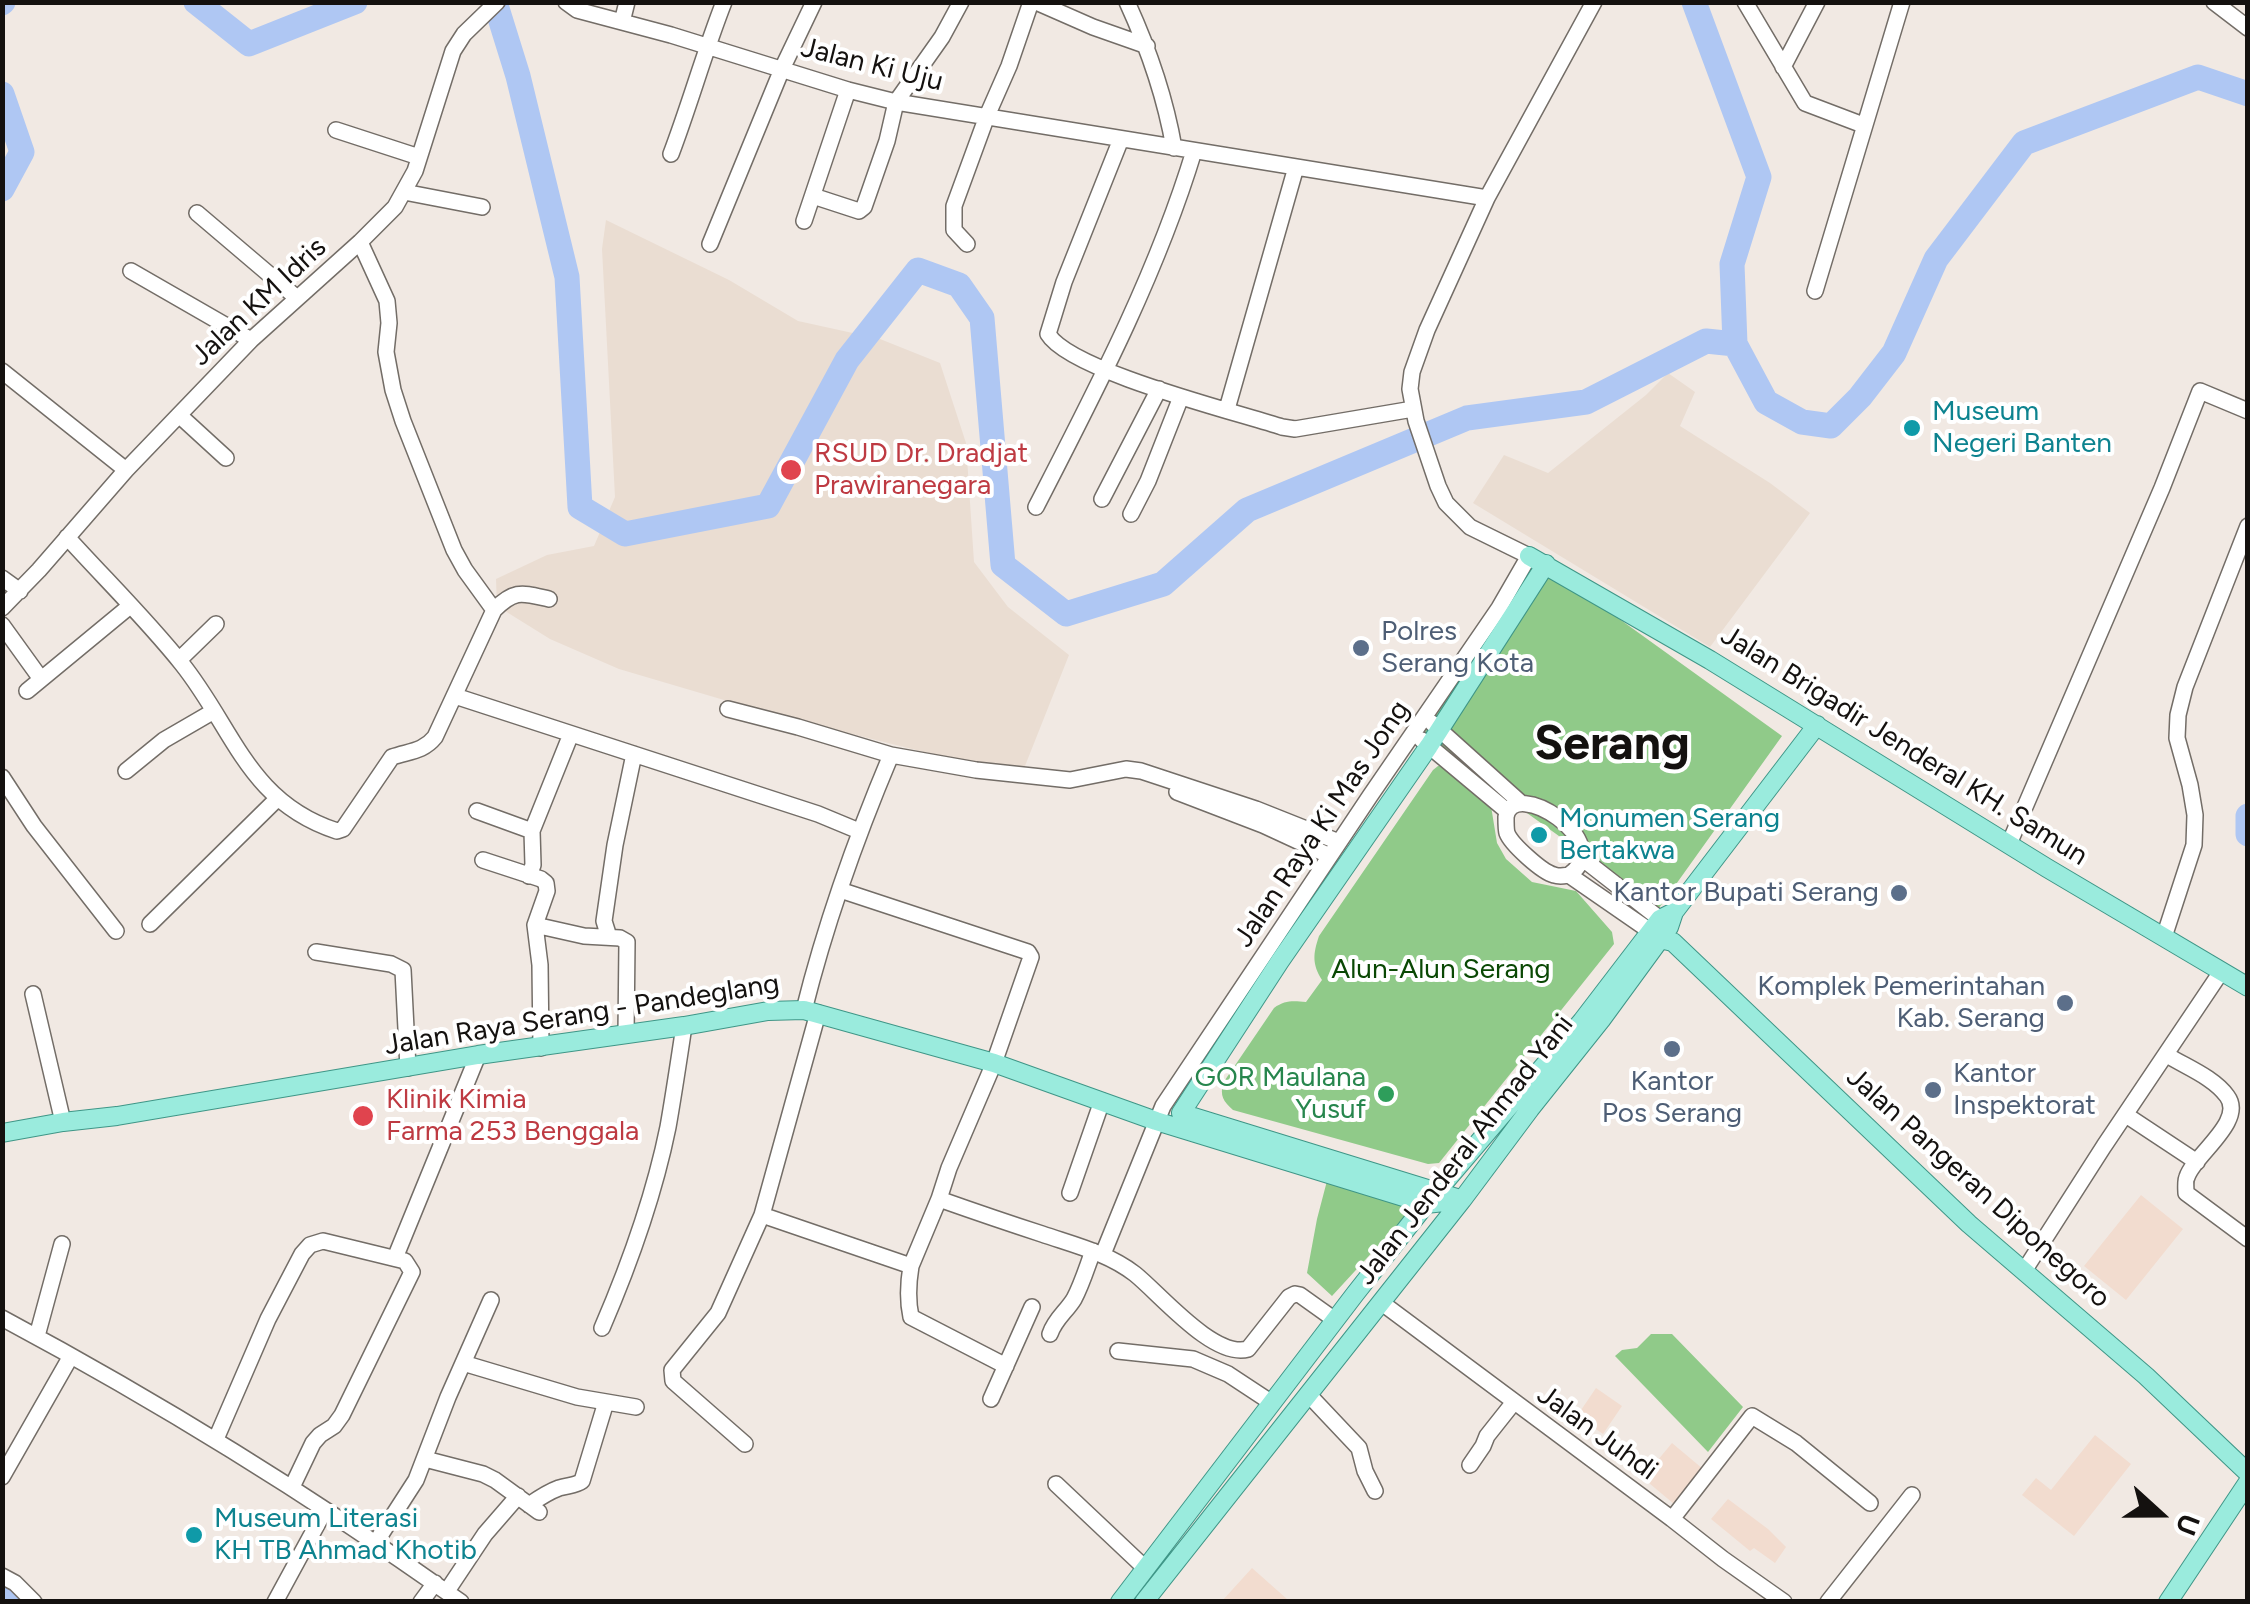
<!DOCTYPE html>
<style>
body{margin:0}
#map{position:relative;width:2250px;height:1604px;overflow:hidden;background:#f1e9e3;font-family:Figtree,sans-serif}
canvas{display:block}
.frame{position:absolute;inset:0;border:5px solid #14110f;pointer-events:none}
.north{position:absolute;left:2110px;top:1464px;width:100px;height:100px;-webkit-text-stroke:8px #fff;paint-order:stroke;rotate:111deg;font-size:28px;font-weight:700;line-height:40px;text-align:center;color:#14110f}
.north::after{content:'';display:block;margin:auto;width:35px;height:45px;background:#14110f;clip-path:polygon(50% 0,100% 100%,50% 72%,0 100%)}
</style>
<div id="map">
<canvas width="2250" height="1604"></canvas>
<div class="frame"></div>
<div class="north">U</div>
</div>
<script>
const context = document.querySelector('canvas').getContext('2d');
context.lineJoin = 'round';
function fillPath(path, color) { context.fillStyle = color; context.fill(path, 'evenodd'); }
function strokePath(path, color, width, dash) { context.strokeStyle = color; context.lineWidth = width; context.lineCap = dash ? 'butt' : 'round'; context.setLineDash(dash || []); context.stroke(path); }
function drawText(font, color, halo, rows, align = 'center') {
  context.font = font + ' Figtree,sans-serif'; context.lineWidth = 8; context.setLineDash([]); context.textBaseline = 'middle'; context.strokeStyle = halo; context.fillStyle = color; for (const [text, x, y, turn = 0] of rows) {
    context.save(); context.translate(x, y); context.rotate((+turn || 0) * Math.PI / 180); context.textAlign = isNaN(turn) ? turn : align; if (halo) context.strokeText(text, 0, 0); context.fillText(text, 0, 0); context.restore();
  }
}
fillPath(new Path2D(`
 M2141,1195l42,34 -57,71 -42,-34z
 M1596,1388l26,18 -19,28 -26,-18z
 M2095,1435l36,29 -57,72 -52,-41 14,-17 15,12z
 M1672,1443l31,26 -29,35 -31,-26z
 M1728,1499l40,30 18,18 -11,16 -21,-15 -4,3 -39,-32z
 M1252,1568l35,31 -2,2h-63z`), '#f2dccf');
fillPath(new Path2D(`
 M606,220l123,60 69,41 82,18 60,24 26,80 8,119 34,45 61,48 -46,116 -91,-17 -164,-41 -149,-44 -69,-30 -53,-33 -1,-27 51,-24 47,-9 21,-49 -13,-248z
 M1668,373l27,19 -15,34 90,57 40,30 -100,134 -237,-144 31,-48 44,18 98,-78z`), '#eaddd2');
fillPath(new Path2D(`
 M1536,559l246,177 -123,172 -246,-177z
 M1438,766h7l46,40 6,37 9,16 26,23 44,9 36,41 2,12 -175,219 -11,1 -195,-54c-10,-9 -13,-14 -10,-27l51,-75c11,-8 19,-7 32,-6l16,-22c-10,-16 -9,-26 -3,-44l114,-166z
 M1328,1177l84,32 -80,87 -25,-23 10,-54z
 M1651,1334h21l71,73 -35,45 -93,-96 7,-6 15,-2z`), '#90ca89');
strokePath(new Path2D(`
 M2,1592l17,10`), '#afc7f3', 15);
strokePath(new Path2D(`
 M196,2l53,42 106,-42
 M495,2l23,74 49,201 13,230 45,27 143,-28 79,-146 71,-90 41,15 23,33 21,247 63,49 97,-30 84,-74 220,-92 119,-16 120,-61 29,3 31,58 36,20 29,4 29,-29 34,-44 42,-94 88,-116 174,-66 50,17
 M1694,2l65,175 -27,87 3,80
 M2,3l1,-1
 M2,94l20,58 -20,37
 M2248,816v18`), '#afc7f3', 25);
const minor = new Path2D(`
 M566,2l11,8 94,25 177,55 48,12 591,96
 M1036,2l57,25 54,19
 M1127,2c22,48 38,94 47,146
 M1745,2l60,101 58,22
 M2214,2l34,26
 M622,22l5,-20
 M1783,67l34,-65
 M336,130l83,27
 M1121,139l-57,143 -16,52c22,37 188,78 234,93l13,2 118,-20
 M671,154c19,-50 33,-101 53,-152
 M404,192l78,15
 M813,196l46,15 5,-4 23,-66 9,-39 46,-65 19,-35
 M197,213l100,85
 M804,221l44,-131
 M360,242l27,59 2,22 -3,29 7,38 10,31 51,129 11,20 29,40
 M710,244l72,-175 32,-67
 M967,244l-13,-14v-24l33,-90 22,-50 22,-64
 M131,271l120,69
 M1815,291l87,-289
 M2,371l124,99
 M1227,409l69,-242
 M179,415l47,43
 M1102,499l57,-110
 M1036,507c59,-115 120,-231 158,-356
 M1131,514l17,-33 33,-84
 M67,537c38,42 80,83 115,127 52,65 66,138 155,167l6,-2 49,-72c17,-6 31,-5 43,-20l59,-127c21,-21 28,-17 55,-11
 M2,578l18,13
 M2,608l37,-38 87,-100 125,-130 109,-98 35,-35 20,-36 38,-120 11,-17 33,-32
 M2,625l39,54
 M179,660l37,-36
 M27,691l103,-85
 M455,696l363,118 41,17
 M728,709l70,18 93,28
 M1432,723l89,80
 M1422,740l85,71
 M126,771l38,-31 50,-29
 M2,777l32,49 82,105
 M1177,792l86,33 67,31
 M477,811l55,20
 M2009,844l153,-356 38,-97 48,20
 M1583,859l77,60
 M483,860l58,19 5,4 1,8 -12,34 5,40 1,83
 M1569,875c49,-33 -57,-100 -63,-58 0,3 0,13 1,16 4,11 35,39 47,42 6,2 9,1 15,0l81,56
 M529,876l4,-11 -1,-34 39,-97
 M150,924l127,-125
 M535,925l49,11 36,2 7,4 -1,92
 M609,937l-5,-16 11,-76 19,-91
 M2164,937l30,-92 1,-30 -5,-30 -13,-47 1,-23 7,-28 63,-161
 M316,952l75,12 12,6 5,98
 M33,994l30,128
 M804,1010c22,-88 52,-172 87,-255l85,15 94,10 56,-11 15,2 115,38 83,33
 M818,1013l-56,202 149,51 28,-67 10,-31 45,-105 37,-106 -3,-5 -188,-62
 M2167,1055c19,12 46,22 60,41 19,25 -33,59 -40,81 -2,3 -1,13 -1,16l62,46
 M2126,1115l71,47
 M1070,1193l32,-92
 M939,1199c34,12 69,24 103,35 32,11 66,19 93,40 25,20 79,85 113,75l41,-52 6,-3 5,1 35,25
 M1103,1254l60,-148 207,-310 129,-188 30,-52 -59,-29 -24,-24 -8,-17 -22,-65 -6,-32 2,-17 15,-42 60,-132 107,-196
 M395,1258l83,-203
 M911,1266c-3,18 -4,33 0,51l95,49
 M2024,1271l80,-125 117,-174
 M1382,1303l290,216 51,40 61,43
 M2,1318c159,85 312,180 459,284
 M602,1328c28,-65 52,-132 66,-201 6,-34 11,-68 16,-101
 M1050,1334c5,-15 16,-22 24,-35 8,-15 13,-32 19,-48
 M37,1336l25,-92
 M1118,1351l75,8 35,15 44,29
 M463,1363l114,34 59,10
 M1308,1394l51,54 6,23 10,20
 M991,1399l41,-92
 M216,1439l52,-120 34,-65 8,-9 13,-4 82,20 7,11 -70,143 -8,11 -14,9 -7,8 -21,44
 M745,1444l-72,-63 -1,-11 46,-57 44,-98
 M425,1459l58,15 12,6 44,32
 M1470,1465l13,-19 4,-10 27,-34
 M2,1477l69,-121
 M1056,1484l89,84
 M529,1505c10,-7 19,-13 30,-17 9,-3 16,-2 23,-7l24,-79
 M1672,1519l80,-103 44,27 74,60
 M376,1542l40,-62 32,-83 43,-97
 M2,1576l13,7 19,19
 M447,1591l38,-57 33,-38
 M275,1602l50,-92
 M421,1602l14,-19
 M1828,1602l84,-107`);
const major = new Path2D(`
 M1529,556l181,104 337,208 201,119
 M1653,934l6,5 14,3 296,282 177,152 102,97
 M2,1133l61,-11 54,-6 361,-61 206,-29 84,-15 36,-1 190,53 162,58 270,83 36,-4
 M1457,1198l-276,-85 99,-152 149,-215 117,-182
 M1120,1602l235,-308 71,-90 156,-183 78,-102 14,-7
 M1144,1602l318,-402 68,-91 71,-89 68,-93 5,-15 143,-187
 M2168,1602l80,-120`);
strokePath(minor, '#736d67', 18);
strokePath(major, '#3f9687', 20);
strokePath(minor, '#fff', 15);
strokePath(major, '#9aebdd', 18);
for (const [x, y, r, color] of [
 [1912,428,10,"#0f9aa8"],
 [791,470,12,"#e0444e"],
 [1361,648,10,"#5c6f8a"],
 [1539,835,10,"#0f9aa8"],
 [1899,893,10,"#5c6f8a"],
 [2065,1003,10,"#5c6f8a"],
 [1672,1049,10,"#5c6f8a"],
 [1933,1090,10,"#5c6f8a"],
 [1386,1094,10,"#2e9e5b"],
 [363,1116,12,"#e0444e"],
 [194,1535,10,"#0f9aa8"]
]) { const dot = new Path2D(); dot.arc(x, y, r, 0, 2 * Math.PI); context.fillStyle = color; context.fill(dot); strokePath(dot, '#fff', 4); }
drawText('28px', '#14110f', '#fff', [
 ["Jalan Ki Uju",872,65,14],
 ["Jalan KM Idris",259,302,-43],
 ["Jalan Brigadir Jenderal KH. Samun",1904,746,32],
 ["Jalan Raya Ki Mas Jong",1322,824,-56],
 ["Jalan Raya Serang - Pandeglang",582,1015,-9],
 ["Jalan Jenderal Ahmad Yani",1465,1150,-52],
 ["Jalan Pangeran Diponegoro",1978,1188,42],
 ["Jalan Juhdi",1597,1433,36]
]);
drawText('28px', '#0d838f', '#fff', [
 ["Museum",1932,412],
 ["Negeri Banten",1932,444],
 ["Monumen Serang",1559,819],
 ["Bertakwa",1559,851],
 ["Museum Literasi",214,1519],
 ["KH TB Ahmad Khotib",214,1551]
], 'left');
drawText('28px', '#be3a42', '#fff', [
 ["RSUD Dr. Dradjat",814,454],
 ["Prawiranegara",814,486],
 ["Klinik Kimia",386,1100],
 ["Farma 253 Benggala",386,1132]
], 'left');
drawText('28px', '#4e5e75', '#fff', [
 ["Polres",1381,632],
 ["Serang Kota",1381,664],
 ["Kantor Bupati Serang",1879,893,"right"],
 ["Komplek Pemerintahan",2045,987,"right"],
 ["Kab. Serang",2045,1019,"right"],
 ["Kantor",1953,1074],
 ["Inspektorat",1953,1106],
 ["Kantor",1672,1082,"center"],
 ["Pos Serang",1672,1114,"center"]
], 'left');
drawText('28px', '#0a4804', '#fff', [
 ["Alun-Alun Serang",1441,970]
]);
drawText('28px', '#27864d', '#fff', [
 ["GOR Maulana",1366,1078],
 ["Yusuf",1366,1110]
], 'right');
drawText('bold 48px', '#14110f', '#fff', [
 ["Serang",1612,745]
]);
</script>
